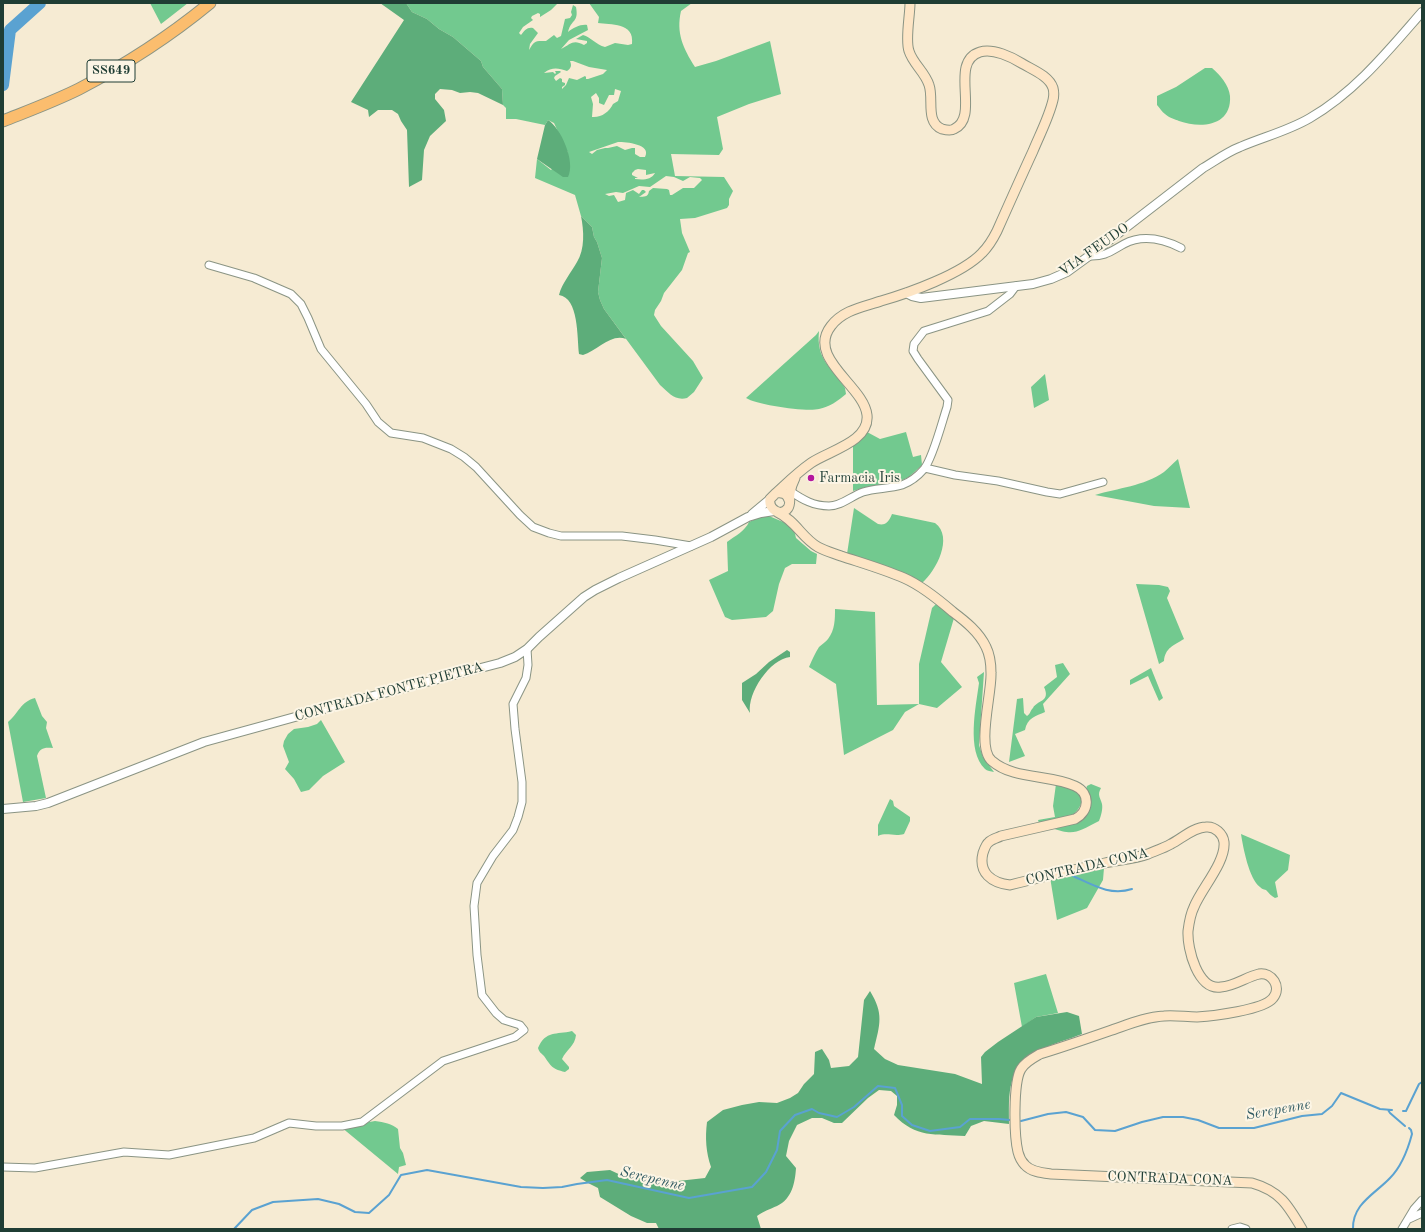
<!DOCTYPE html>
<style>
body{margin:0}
#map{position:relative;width:1425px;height:1232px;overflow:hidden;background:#f6ebd3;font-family:"Old Standard TT",serif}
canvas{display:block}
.frame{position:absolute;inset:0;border:4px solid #1f3d34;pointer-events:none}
</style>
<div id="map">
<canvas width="1425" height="1232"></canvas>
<div class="frame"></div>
</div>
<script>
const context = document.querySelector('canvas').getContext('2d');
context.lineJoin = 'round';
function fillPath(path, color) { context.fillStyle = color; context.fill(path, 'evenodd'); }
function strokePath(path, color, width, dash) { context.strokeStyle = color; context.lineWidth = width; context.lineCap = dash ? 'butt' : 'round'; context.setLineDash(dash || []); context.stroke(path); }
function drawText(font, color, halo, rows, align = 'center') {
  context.font = font + ' "Old Standard TT",serif'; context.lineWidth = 4; context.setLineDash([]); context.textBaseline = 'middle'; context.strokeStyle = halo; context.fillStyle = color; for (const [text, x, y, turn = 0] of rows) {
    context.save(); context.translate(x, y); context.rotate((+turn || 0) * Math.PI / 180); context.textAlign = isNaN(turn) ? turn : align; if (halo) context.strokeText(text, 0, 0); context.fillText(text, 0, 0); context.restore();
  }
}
fillPath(new Path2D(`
 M150,3h38l-27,21z
 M406,3h152l-7,7 -11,7v-3l-2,-1 -6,3 -1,2 2,2 -10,7 -4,6 2,2c4,-5 6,-8 12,-7l5,5 -8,11 -1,6c6,-10 6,-9 17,-9l8,-6 3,3 4,-2 4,-17 5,-1 2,-3 -1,-3 2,-7 3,2c3,16 -5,12 -8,25 5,-4 13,-8 19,-7l1,5 -19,10 -8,9c10,-5 12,-10 23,-4l3,-2v-2l-11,-2 7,-4c8,2 13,10 22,12l10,-4 13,2 4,-1c3,-22 -22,-19 -34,-21l1,-6 -10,-14h103l-11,8c-5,22 2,37 14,56l21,-6 54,-20 11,53 -32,10 -32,13 6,32 -4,6 -48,-1 4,22 49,1 9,14 -4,8v6l-2,3 -32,10 -15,1 2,14 8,19 -2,1 -6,17 -18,23 -3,8 -6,9 -1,5 7,11 32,35 10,17 -9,14 -7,6c-12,3 -18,-5 -27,-13l-56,-76 -4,-9 -2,-8 4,-34 -5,-16 -3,-5 -2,-10 -11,-11 -6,-21 -40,-17 2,-19 14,11 17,-17 -14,-30 -6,-3 -3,5 -29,-6h-10v-11l-3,-3 -1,-16 -19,-22 -2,-6 -28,-24 -14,-8 -12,-10 -15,-7zM570,61h3l16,6 18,3 -4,4 -15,5h-2v-2l-1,-1 -8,4 -8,-2 -3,7 -4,4v-2l3,-2v-2l-3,-1v-3l-2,-1 -4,3 -2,-3 1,-2 6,-4 -1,-1h-5l1,2 -1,1 -2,-2 -9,1c8,-6 14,-5 23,-2 4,-3 5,-5 3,-10zM615,89l6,2 -3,10 -5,3c-4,8 -12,14 -21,13l1,-13 -2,-7 5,-4 3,5v5l5,2 5,-10h5zM618,142c8,0 34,2 27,15h-5l-5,-3v-6h-3l-7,2 -8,-4 -9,2h-3l-8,2 -5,4 -3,-2zM638,169l8,1v5l9,-2c-4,7 -12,7 -20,6v-1h3l-6,-3v-2l3,-3zM666,176l8,1 9,4 7,-4 10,1 2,2 -8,8h-11l-11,7h-2l-1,-5 -2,-1 -14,-1 -4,3c-1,7 -5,5 -10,6l7,-5 -2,-2h-2l-3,4 -6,-4 -7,3 -1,7 -7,2 -4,-7 -5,1 -4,-2 11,-2 7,1 16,-7 11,1z
 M1205,68h7c8,7 17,17 18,28 2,30 -29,33 -51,25 -4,-2 -10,-3 -14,-7 -3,-2 -5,-6 -8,-9v-9l19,-9z
 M819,331c-3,29 12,35 26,57l1,6c-8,7 -17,13 -27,15 -13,3 -62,-4 -73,-11l70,-63z
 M1045,374l4,26 -15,8 -3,-21z
 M867,432l13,7 26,-7 7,25 8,-2 1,10 -13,12 -11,5 -10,3 -22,2 -13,4v-47z
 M1178,459l12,49 -36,-2 -59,-11c23,-7 49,-9 69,-23 5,-4 9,-9 14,-13z
 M854,508l24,16c8,2 11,-3 14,-10l43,9c19,14 1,48 -13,60l-11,-7 -64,-22z
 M769,516l19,8 6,6 2,8 15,13 6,3 -1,10h-24l-7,4 -6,16 -6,27 -7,6 -34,3 -7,-3 -16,-37 19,-9 -1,-29c8,-6 18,-11 22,-20l11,-5z
 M1136,584l23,1 9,2 2,4 -3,7 17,41c-10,6 -19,9 -20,22l-5,3z
 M936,604l18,14 -13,44 21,25 -25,21 -18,-4 -14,8 -12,18 -49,25 -8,-71 -27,-17c3,-7 6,-14 10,-20 3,-3 7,-5 9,-8 7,-9 7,-20 7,-30l40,3 2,93 42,-1v-40l13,-56z
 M1063,663l7,11 -27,30 2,8c-9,4 -18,6 -20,18l-10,4 10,22 -16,6 8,-63 6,-1 1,15 3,3c4,-3 3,-5 6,-8 4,-8 18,-6 11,-21l13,-10 -2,-12z
 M1151,668l12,30 -4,3 -11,-25 -18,9v-5z
 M984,672l-5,73 4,12 11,15c-3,-1 -7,-1 -9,-3 -19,-18 -9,-63 -6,-86l-2,-6z
 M35,698l7,18 5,6 -1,6 7,20c-9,-1 -13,0 -16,8l9,42 -23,4 -15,-80c11,-9 12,-20 27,-24z
 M321,720l24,42 -22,14 -14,14 -8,2 -7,-13 -9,-10 4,-7 -6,-16 1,-5 4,-7 6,-5 14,-2 9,-3z
 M1056,784c6,2 13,3 18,5 15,8 5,24 -7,29 -8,3 -19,3 -28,5l-1,-3 17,-3 -2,-11z
 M1091,784l10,4c-4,7 -1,9 1,16 1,5 -1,12 -3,17 -22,11 -24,15 -48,7l20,-4 19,-21v-8l-4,-6 1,-3z
 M890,799l3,2 1,5 16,11v4l-6,13c-10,3 -17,-2 -26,2v-11z
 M1241,834l49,21 -2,15 -13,12 3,15 -3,1c-4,-2 -6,-5 -9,-8 -3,-1 -4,-1 -6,-3 -11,-8 -17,-40 -19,-53z
 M1104,868l-1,12 -16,28 -30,12 -7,-43z
 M1046,974l12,39 -22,4 -14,10 -8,-44z
 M572,1031l4,4c-1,11 -10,15 -14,24l7,8v2l-4,3c-13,-3 -14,-6 -21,-16 -3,-3 -5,-4 -6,-8 8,-18 18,-13 34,-17z
 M375,1121c9,1 17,3 23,8l2,19 3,5 3,12 -7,2 -1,7 -57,-47z`), '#72c98f');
fillPath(new Path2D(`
 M380,3h26l6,9 15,7 12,10 14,8 28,24 2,6 19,22 1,16 -25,-12 -8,-1 -10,1 -8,-3 -12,-1 -5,5v5l9,11 2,11 -16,15 -6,14 -2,30 -13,7 -2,-57 -6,-9 -3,-7 -6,-4h-14l-9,7 -1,-7 -17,-8 53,-82z
 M548,120c13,8 28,42 20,57h-5l-26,-18 8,-34z
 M581,216l11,11 2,10 3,5 5,16 -4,34 2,8 4,9 22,30c-15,-6 -29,12 -43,16l-4,-1c-2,-17 0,-56 -20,-59 3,-12 12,-22 18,-33 8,-13 7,-31 4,-46z
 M787,650l3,2v5c-20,2 -43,36 -40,56l-8,-13v-17l14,-9 13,-12z
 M870,991c14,23 10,33 4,58l11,10 13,6 57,9 27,10 -1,-27 4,-5 13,-10 38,-25 31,-5 12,4 3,18c-25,10 -63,17 -70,47 -4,14 -3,29 -3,43l-25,-3 -13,5 -6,10c-30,-2 -49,2 -71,-21l3,-10v-9l-6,-5 -12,-1 -11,8 -26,25h-8l-12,-5h-10l-15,7 -8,16 -3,15 10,12c-1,15 -4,31 -19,38 -7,3 -13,5 -20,10l4,13h-102l-3,-6h-9l-16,-7 -31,-19 -2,-9 -10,-5 -8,-5 7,-6 23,-2 15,7 14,1 14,-2 16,6 36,-4 6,-11c-5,-15 -6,-29 -4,-45l16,-12 19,-5 17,-3 18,1 13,-5 8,-5 6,-9 10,-10 1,-22 7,-3 7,11 2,8 18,-2 9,-9 6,-57z`), '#5dad7a');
strokePath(new Path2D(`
 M1071,874l2,2c20,9 37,20 59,13
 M1388,1110l2,3 15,13
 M1403,1111h3l13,-27 3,-2
 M1021,1121l27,-7 18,-2 17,5 12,13 20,1 27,-9 21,-5h20l15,3 21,8h35l48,-12 20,-2 10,-8 9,-13 39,16 12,1
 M234,1229l18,-19 21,-8 45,-3 21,5 16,8 14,1 20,-18 12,-20 26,-5 94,17 22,1 19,-1 15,-3 30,-4 82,18 63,-11 14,-15 11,-22 3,-19 15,-16 17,-6 7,4 18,4 17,-10 24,-21 17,2 7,17v11l10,9 18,6 30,-4 10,-8h29l11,1
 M1353,1229c-1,-25 22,-35 37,-51 11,-11 18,-29 22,-44l-1,-4 -2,-2`), '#5aa2d1', 2);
strokePath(new Path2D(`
 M3,85l7,-55 30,-27`), '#5aa2d1', 12);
const minor = new Path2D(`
 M1089,256c16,1 22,-5 35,-12 19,-10 39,-5 57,4
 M209,265l45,13 37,16 10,10 7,14 13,31 45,55 12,18 13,11 32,5 28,11 13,8 12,10 44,48 13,12 16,6 12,3h61l33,4 36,6
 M925,468l30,7 43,6 49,11 13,2 43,-12
 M790,491c13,9 24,15 39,15 13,0 22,-10 34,-14 12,-4 26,-3 39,-7 8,-3 16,-9 22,-16 9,-11 18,-47 23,-62l1,-7 -30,-41 -5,-8 1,-7 10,-13 64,-20 22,-17 6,-8
 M3,1167l32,1 89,-16 45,3 85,-17 35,-15 27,3h26l20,-4 81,-61 72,-24 9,-7 -4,-5 -16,-5 -8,-7 -14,-18 -5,-40 -3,-49 3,-23 16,-27 20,-26 5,-13 4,-15v-20l-7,-53 -2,-25 13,-26 2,-13 -1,-16
 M1409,1219l13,-6
 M1232,1229l8,-2 6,2
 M1402,1229l12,-20 8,-9`);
const tertiary = new Path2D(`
 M906,293l6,3 9,2 112,-14 18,-5 16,-7 22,-16 114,-88c12,-7 24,-16 37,-21 23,-10 48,-16 70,-29 45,-26 78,-67 112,-106
 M752,514l18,-15
 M3,809l33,-3 12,-3 156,-61 142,-39 154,-40 15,-6 12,-8 12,-12 45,-40 11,-7 24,-12 92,-41 37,-20 13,-4 13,-2`);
const secondary = new Path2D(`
 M776,493c11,-10 22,-21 35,-30 17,-12 59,-21 56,-48 -3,-29 -61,-57 -36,-89 12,-16 32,-19 50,-25 28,-8 81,-27 101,-48 6,-6 11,-14 15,-22 12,-27 24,-54 36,-80 7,-17 16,-34 20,-51 1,-4 1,-8 0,-12 -4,-12 -20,-18 -30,-24 -11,-7 -30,-16 -43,-12 -32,10 1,65 -26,77 -3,2 -8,1 -12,0 -17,-7 -8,-30 -13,-44 -4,-13 -16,-21 -20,-34 -4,-11 1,-35 1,-48
 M789,500c-2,-6 -6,-8 -13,-7l-6,6c-2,10 11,19 18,9 3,-4 1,-10 2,-15 1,-6 3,-11 5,-15
 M777,512c19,9 25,26 41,35 7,4 15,6 23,9 21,7 42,13 63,22 18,8 34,21 49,34 12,9 26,20 33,35 4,8 5,17 5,26 1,20 -15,75 1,88 22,19 57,13 83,25 16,7 14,26 0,33l-74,17c-4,2 -9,3 -12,6 -3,2 -5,8 -6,11 -5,20 9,30 27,32 31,-8 63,-15 95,-22 14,-3 29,-4 43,-9 7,-3 16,-6 23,-10 10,-5 23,-17 35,-17 9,-1 17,7 18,15 2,20 -23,47 -30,65 -4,8 -5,16 -6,24 -1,18 10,60 33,56 14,-1 25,-10 38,-13 13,-2 23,13 14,24 -9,12 -60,18 -76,19 -11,0 -22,-2 -33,-1 -19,1 -37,9 -55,15 -23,8 -46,16 -69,23 -7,4 -15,8 -19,15 -8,13 -7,67 -3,83 1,4 4,10 7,13 6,7 18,8 26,9l201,9c28,8 36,22 50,46`);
const trunk = new Path2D(`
 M3,121c25,-10 52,-20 76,-32 46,-24 91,-53 131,-86`);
strokePath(minor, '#8a9484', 9);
strokePath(tertiary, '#8a9484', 10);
strokePath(secondary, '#8a9484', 11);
strokePath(trunk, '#8a9484', 13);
strokePath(minor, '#fff', 7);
strokePath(tertiary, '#fff', 8);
strokePath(secondary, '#fde5c5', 9);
strokePath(trunk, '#fbbd6e', 11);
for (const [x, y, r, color] of [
 [811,478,4,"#b5179e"]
]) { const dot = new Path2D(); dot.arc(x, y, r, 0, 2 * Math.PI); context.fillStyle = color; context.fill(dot); strokePath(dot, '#fcf5e5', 1.5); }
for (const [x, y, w] of [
 [111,71,48]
]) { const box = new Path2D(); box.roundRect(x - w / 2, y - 11, w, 22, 3); context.fillStyle = '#fcf5e5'; context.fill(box); strokePath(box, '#1f3d34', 1); }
drawText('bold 13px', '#1f3d34', null, [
 ["SS649",111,71]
]);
drawText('14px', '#1f3d34', '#fcf5e5', [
 ["VIA FEUDO",1094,250,-35],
 ["CONTRADA FONTE PIETRA",389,692,-15],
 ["CONTRADA CONA",1087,867,-13],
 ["CONTRADA CONA",1170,1179,2]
]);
drawText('14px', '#1f3d34', '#fcf5e5', [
 ["Farmacia Iris",819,478]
], 'left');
drawText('italic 15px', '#315b63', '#fcf5e5', [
 ["Serepenne",1278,1110,-10],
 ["Serepenne",652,1179,13]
]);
</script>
